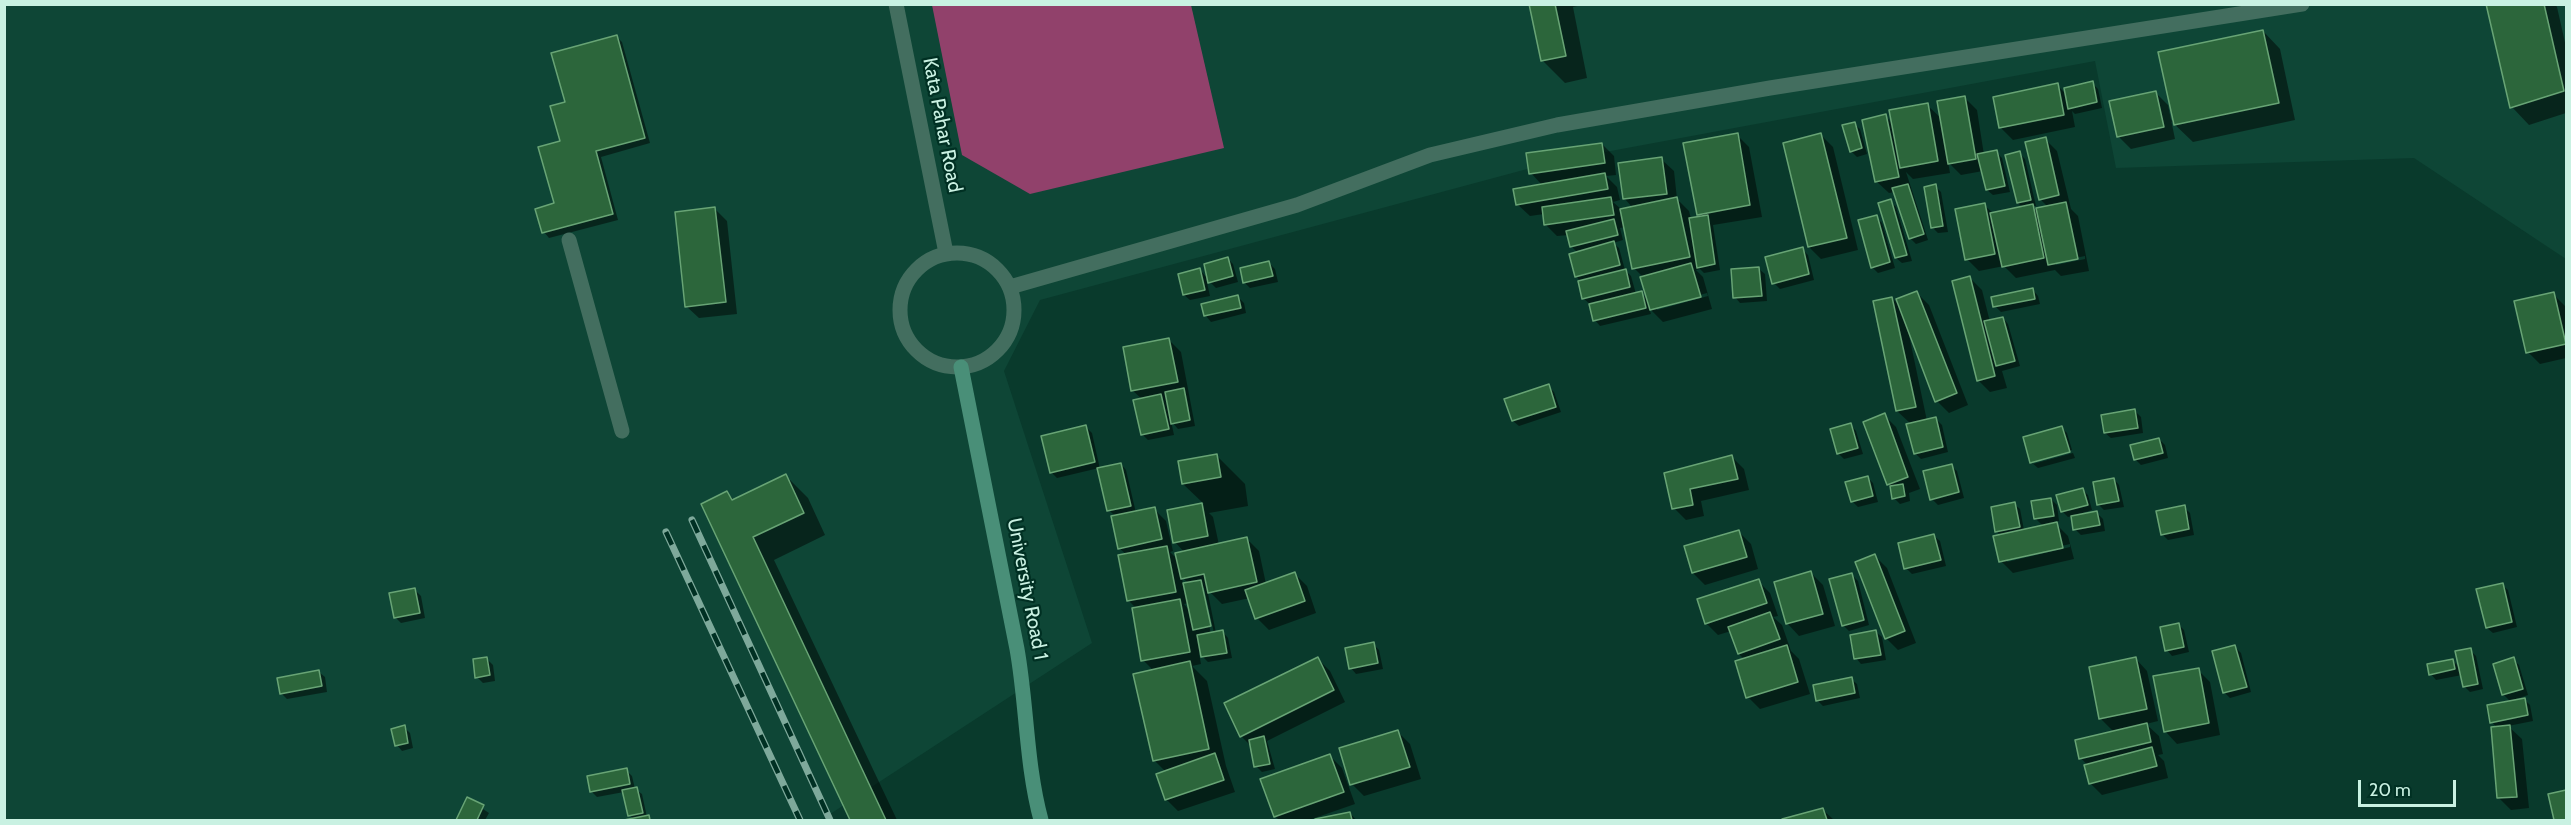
<!DOCTYPE html>
<style>
body{margin:0}
#map{position:relative;width:2571px;height:825px;overflow:hidden;background:#093a2c;font-family:Cabin,sans-serif}
canvas{display:block}
.frame{position:absolute;inset:0;border:6px solid #c9f1e2;pointer-events:none}
.scale{position:absolute;left:2358px;top:780px;width:98px;height:27px;box-sizing:border-box;border:3px solid #c9f1e2;border-top:0;padding-left:8px;font-size:18px;line-height:21px;white-space:nowrap;color:#c9f1e2;-webkit-text-stroke:4px #003023;paint-order:stroke}
</style>
<div id="map">
<canvas width="2571" height="825"></canvas>
<div class="frame"></div>
<div class="scale">20 m</div>
</div>
<script>
const context = document.querySelector('canvas').getContext('2d');
context.lineJoin = 'round';
function fillPath(path, color) { context.fillStyle = color; context.fill(path, 'evenodd'); }
function strokePath(path, color, width, dash) { context.strokeStyle = color; context.lineWidth = width; context.lineCap = dash ? 'butt' : 'round'; context.setLineDash(dash || []); context.stroke(path); }
function drawText(font, color, halo, rows, align = 'center') {
  context.font = font + ' Cabin,sans-serif'; context.lineWidth = 4.5; context.setLineDash([]); context.textBaseline = 'middle'; context.strokeStyle = halo; context.fillStyle = color; for (const [text, x, y, turn = 0] of rows) {
    context.save(); context.translate(x, y); context.rotate((+turn || 0) * Math.PI / 180); context.textAlign = isNaN(turn) ? turn : align; if (halo) context.strokeText(text, 0, 0); context.fillText(text, 0, 0); context.restore();
  }
}
fillPath(new Path2D(`
 M5,5h2561v254l-152,-101 -298,10 -21,-107 -538,100 -517,139 -36,71 88,272 -271,177h-816z`), '#0e4636');
fillPath(new Path2D(`
 M932,5h259l33,143 -194,46 -68,-39z`), '#91416b');
fillPath(new Path2D(`
 M1531,4h55l-13,3 14,71 -22,5 -22,-22z
 M2487,4h68l2,3 9,40v66l-37,12 -17,-18z
 M2263,31l17,18 15,71 -102,22 -22,-21z
 M616,36l6,6 28,101 -49,14 17,63 -69,18 -5,-6 12,-28 11,-101z
 M2092,83l6,6 4,19 -27,6 -3,-3 3,16 -62,13 -12,-12 56,-43 9,9z
 M2156,93l12,12 7,34 -44,10 -12,-12 -8,-34z
 M1965,98l12,12 7,45 12,-3 6,6 8,34 -17,3 -6,-5 -4,-19 -22,4 -13,-13 2,11 -37,6 -7,-7 22,68 -12,4 -6,-6 -15,-46 -6,1 -13,-12 9,-65 9,9 33,-20 15,14z
 M1854,124l6,5 7,25 -10,3 -6,-6z
 M1737,135l12,12 13,70 -49,8 7,45 -16,3 -4,-4 -4,1 7,7 9,32 -49,13 -14,-14 2,6 -51,12 -5,-6 -5,-16 -6,-5 -4,-17h1l-5,-6 2,-23 -7,-7 -2,-11 -12,1 -12,-12 -1,-10 -14,2 -13,-12 25,-19 -11,-12 71,-29 12,12 2,19 -10,1 11,11 3,13 -7,2 9,8 11,-2 -9,-10 37,-39 13,12 3,28 12,12 2,8 11,-1 -4,-4zM1625,227l9,41 8,8 6,24 -7,-7 -5,1 -5,-18 -6,-6 -6,-22 -6,-5 10,-3 -3,-12zM1707,293l1,3 -51,14v-3z
 M1821,135l12,12 25,103 -37,9 -12,-12z
 M2045,139l12,12 14,58 7,7 11,55 -28,5 -6,-6 -39,8 -12,-12 -25,5 -12,-12 17,-54 10,9 29,-6 -5,-5 1,-50 6,6 11,47h-3l3,4 12,-3 -8,-8zM2085,256v3l-29,6v-3z
 M1935,186l6,6 7,40 -10,1 -6,-6z
 M1890,201l6,6 16,54 -10,2 -6,-5z
 M715,209l12,12 10,93 -38,4 -13,-12z
 M1876,217l6,6 13,45 -17,5 -6,-6z
 M1802,249l6,6 6,25 -34,9 -6,-6z
 M1228,259l5,5 5,18 -22,6 -10,-10 4,18 -20,4 -6,-5 16,-25 9,10z
 M1269,263l6,6 3,13 -28,6 -6,-6z
 M1759,269l6,5 2,27 -27,2 -5,-6z
 M1970,278l12,12 8,32 13,-4 5,6 12,42 -18,5 5,17 -17,4 -12,-12z
 M2033,290l5,6 2,8 -39,8 -6,-6z
 M1917,293l12,12 39,100 -19,8 -12,-12 -28,-66 18,86 9,-2 6,6 6,27 -27,7 -6,-6 -4,-29 -14,-13 -5,-113 8,8z
 M2553,294l12,12 1,5v47l-26,6 -12,-12z
 M1238,297l6,6 2,10 -35,9 -5,-6 -3,-11z
 M1169,340l12,12 14,74 -17,3 -7,-8 3,14 -26,5 -6,-6 1,-34 -11,-10z
 M1548,386l6,6 7,20 -42,14 -6,-5z
 M2135,411l6,6 2,16 -32,5 -6,-5z
 M1884,415l12,12 24,62 -11,4 1,8 -10,3 -6,-6 -2,-10 -4,-4z
 M1851,425l5,6 7,23 -19,5 -6,-6z
 M1086,427l6,6 8,36 21,-5 5,6 10,43 18,-4 12,12 7,30 -3,1 8,8 7,-7 -10,-11 -6,-31 35,-7 -21,-20 33,-29 29,29 3,22 -39,7 4,4 6,28 27,-7 13,13 7,33 29,-10 12,12 9,27 -47,17 -12,-12 -7,-20 -28,6 -15,-15 9,44 7,-1 5,6 4,20 -24,4 -9,-9 2,11 -9,2 15,15 19,85 9,26 -57,19 -12,-12v-27l-12,-12v-89l-11,-11 -7,-52 -7,-7 -2,-46 -8,-7 -3,-31 -7,-7 -10,-42 -42,10 -6,-6zM1182,577l7,7 -6,1zM1201,588h3l10,45 -3,1zM1189,603l1,8 -6,-7z
 M2061,427l6,6 5,17 -39,11v3l40,-11 2,5 -37,10 -6,-5 -7,-25z
 M2159,439l6,6 3,13 -27,7 -6,-6z
 M1732,457l12,12 5,21 -48,11 3,15 -18,4 -12,-12 -8,-33z
 M1951,466l6,5 7,27 -26,7 -6,-6z
 M786,476l22,22 17,37 -51,25 123,260h-46l-148,-316 24,-11 8,8z
 M1867,477l6,6 5,19 -20,5 -6,-6z
 M2114,479l5,6 5,22 -20,3 -6,-6z
 M2082,489l6,6 4,15 -13,4v2l18,-3 6,6 2,12 -24,4 -6,-6 -3,-13 -4,1 -6,-6z
 M2051,499l6,6 2,16 -5,1 14,14 6,23 -61,14 -12,-12v-26l-5,-4 18,-27 6,5 4,21 19,-4 -8,-8zM2070,544v3l-63,15v-3z
 M2184,507l6,6 4,22 -26,5 -6,-6z
 M1739,532l12,12 7,25 -53,16 -12,-12z
 M1934,536l6,5 6,25 -34,8 -6,-6z
 M1875,556l12,12 29,75 -18,7 -12,-12z
 M1811,573l12,12 12,41 -36,10 -12,-13z
 M1852,575l6,6 11,44 -20,6 -6,-6z
 M1758,581l12,12 8,23 -5,1 9,8 9,26 8,8 11,35 -50,15 -12,-12 -3,-37 -6,-6 -8,-23 -13,4 -12,-12z
 M2502,585l6,5 9,37 -24,6 -6,-5z
 M415,590l6,6 4,22 -24,5 -6,-6z
 M2179,625l5,5 5,22 -17,4 -5,-6z
 M1876,632l6,5 4,23 -25,4 -5,-6z
 M1373,644l6,6 4,19 -27,5 -5,-6z
 M2235,647l6,6 10,39 -21,6 -6,-6z
 M2470,650l6,6 7,33 -13,3 -6,-6 -2,-11 -26,5 -5,-6 21,-14 8,8z
 M2135,658l12,13 11,50 -12,3 13,12 4,18 -5,1 6,6 4,17 -66,17 -12,-12 -2,-17 -7,-8 33,-26 -13,-13z
 M487,659l6,6 2,16 -12,2 -6,-6z
 M1318,659l12,12 15,31 -78,39 8,28 -13,3 -6,-6 -4,-19 -11,-11z
 M2513,659l6,6 9,30 -18,6 -7,-7z
 M2198,670l12,12 10,53 -43,9 -12,-13z
 M319,672l6,5 2,15 -40,7 -6,-6z
 M1851,679l6,5 3,14 -37,8 -6,-6z
 M2524,699l6,6 3,16 -25,5 14,13 7,69 -18,2 -12,-12 -2,-70 -5,-6z
 M404,727l6,6 3,15 -11,3 -5,-6z
 M1398,732l12,12 11,35 -57,17 -12,-12z
 M1330,756l12,12 13,36 -46,16h-30l-4,-4z
 M626,770l6,6 3,13 7,5 5,23 6,3h-24h5l-4,-5 -6,-23 -27,5 -6,-6z
 M2566,792v28h-11l-5,-25z
 M468,799l21,14 -4,7h-27z
 M1823,810l11,10h-50z
 M1350,813l6,7h-39z`), '#0007');
const building = new Path2D(`
 M1529,4h26l11,52 -25,5z
 M2486,4h58l20,87 -54,17z
 M2263,30l16,73 -105,22 -16,-73z
 M617,35l28,103 -49,13 17,63 -71,19 -7,-24 19,-6 -16,-56 22,-6 -10,-35 15,-4 -14,-49z
 M2093,81l4,21 -29,7 -4,-21z
 M2058,83l6,32 -65,13 -6,-31z
 M2156,91l8,36 -47,10 -8,-36z
 M1965,96l11,63 -28,5 -11,-63z
 M1928,103l10,58 -38,7 -11,-58z
 M1886,114l13,63 -24,5 -13,-62z
 M1855,122l7,26 -12,4 -8,-27z
 M1738,133l12,72 -53,10 -14,-72z
 M1821,133l26,105 -39,9 -25,-104z
 M2046,137l13,58 -20,5 -14,-58z
 M1602,143l3,20 -76,11 -3,-21z
 M1997,150l8,36 -19,4 -9,-36z
 M2020,151l11,49 -14,3 -12,-48z
 M1662,157l5,37 -44,5 -5,-36z
 M1605,173l3,16 -92,16 -3,-16z
 M1908,184l16,50 -15,5 -17,-51z
 M1936,184l7,42 -12,2 -7,-41z
 M1611,197l3,18 -70,10 -2,-18z
 M1677,197l13,60 -58,12 -12,-60z
 M1891,199l16,56 -12,3 -17,-55z
 M2066,202l12,57 -30,6 -12,-57z
 M1985,203l10,51 -30,6 -10,-51z
 M2033,204l11,54 -42,9 -12,-54z
 M715,207l11,95 -41,5 -10,-95z
 M1708,215l7,49 -18,4 -8,-50z
 M1877,215l13,47 -19,6 -13,-48z
 M1614,219l4,16 -48,12 -4,-16z
 M1614,241l6,24 -45,12 -6,-23z
 M1803,247l6,27 -37,10 -7,-27z
 M1228,257l5,19 -25,7 -4,-19z
 M1269,261l4,15 -30,7 -3,-15z
 M1691,263l10,34 -51,13 -10,-33z
 M1759,267l3,29 -29,2 -2,-29z
 M1200,268l5,22 -22,5 -5,-21z
 M1626,269l4,18 -48,12 -4,-18z
 M1970,276l25,100 -18,5 -25,-100z
 M2033,288l2,11 -42,8 -2,-10z
 M1642,291l4,17 -53,13 -4,-17z
 M1917,291l40,102 -22,9 -39,-103z
 M2554,292l12,52 -40,9 -12,-52z
 M1238,295l3,13 -37,8 -3,-12z
 M1892,297l24,110 -20,4 -23,-110z
 M2003,317l12,44 -19,5 -12,-45z
 M1169,338l9,44 -47,9 -8,-44z
 M1549,384l7,23 -44,14 -8,-22z
 M1184,388l6,32 -19,4 -6,-32z
 M1161,394l8,35 -28,6 -8,-35z
 M2135,409l3,19 -34,5 -3,-18z
 M1885,413l23,64 -21,8 -24,-63z
 M1936,417l7,30 -29,7 -8,-30z
 M1851,423l7,25 -21,6 -7,-25z
 M1086,425l9,37 -45,11 -9,-37z
 M2062,426l8,26 -40,11 -7,-26z
 M2159,438l4,15 -29,7 -4,-15z
 M1217,454l4,23 -39,7 -4,-23z
 M1732,455l6,24 -48,10 3,16 -21,4 -8,-36z
 M1121,463l10,43 -24,5 -10,-43z
 M1952,464l7,28 -29,8 -7,-29z
 M786,474l18,39 -51,24 133,283h-36l-149,-316 26,-13 5,9z
 M1868,476l5,20 -22,6 -6,-20z
 M2114,478l5,23 -22,4 -4,-23z
 M1903,484l2,12 -13,3 -2,-13z
 M2083,488l5,17 -27,7 -5,-17z
 M2051,498l3,18 -20,3 -3,-18z
 M2015,502l5,25 -25,5 -4,-25z
 M1202,503l6,33 -35,7 -6,-33z
 M2185,505l4,24 -28,6 -5,-24z
 M1155,507l7,32 -44,10 -7,-33z
 M2097,511l3,14 -27,5 -2,-14z
 M2057,522l6,26 -64,14 -6,-26z
 M1739,530l8,27 -55,16 -8,-27z
 M1934,534l7,26 -37,9 -6,-26z
 M1247,537l10,45 -49,11 -4,-19 -23,5 -6,-26z
 M1167,546l9,46 -49,9 -9,-46z
 M1875,554l30,77 -20,8 -30,-77z
 M1811,571l12,43 -37,10 -12,-42z
 M1295,572l10,29 -50,18 -10,-29z
 M1852,573l12,47 -22,6 -13,-47z
 M1759,579l8,24 -62,21 -8,-25z
 M1201,580l10,46 -18,4 -10,-47z
 M2503,583l9,39 -26,6 -10,-39z
 M415,588l5,25 -26,5 -5,-25z
 M1180,599l10,53 -49,9 -9,-53z
 M1770,612l10,27 -42,15 -10,-27z
 M2179,623l5,24 -19,4 -5,-24z
 M1223,630l4,23 -26,4 -4,-22z
 M1876,630l5,25 -27,4 -4,-24z
 M1374,642l4,21 -29,6 -4,-21z
 M1787,645l11,37 -52,16 -11,-37z
 M2235,645l12,42 -24,6 -11,-42z
 M2471,648l7,36 -15,3 -8,-36z
 M487,657l3,18 -15,3 -2,-19z
 M1318,657l16,33 -94,47 -16,-34z
 M2136,657l11,52 -48,10 -10,-52z
 M2514,657l9,32 -21,6 -9,-31z
 M2453,659l2,10 -26,6 -2,-11z
 M1190,661l19,88 -56,12 -20,-87z
 M2199,668l10,55 -45,9 -11,-56z
 M319,670l3,16 -42,8 -3,-16z
 M1852,677l3,16 -39,8 -3,-16z
 M2525,698l3,17 -38,8 -3,-18z
 M2147,723l4,19 -72,17 -4,-19z
 M405,725l3,18 -13,3 -4,-17z
 M2510,725l7,72 -20,1 -6,-71z
 M1398,730l12,37 -60,18 -11,-37z
 M1264,736l6,28 -16,3 -5,-27z
 M2152,747l5,19 -68,18 -5,-19z
 M1215,753l9,27 -59,20 -9,-26z
 M1330,754l14,38 -70,25 -14,-38z
 M627,768l3,16 -40,8 -3,-16z
 M637,787l6,26 -15,3 -6,-26z
 M2566,790v30h-12l-6,-26z
 M467,797l17,8 -7,15h-21z
 M1823,808l4,12h-44l-1,-1z
 M1350,812l2,8h-37v-1z
 M649,815l1,5h-26z`);
fillPath(building, '#2c663b');
strokePath(building, '#68a475', 1.5);
strokePath(new Path2D(`
 M569,240l53,191`), '#436e5f', 15);
strokePath(new Path2D(`
 M896,4l50,249
 M900 310a57 57 0 1 1 114 0a57 57 0 1 1-114 0Z
 M1010,287l287,-82 133,-50 127,-30 213,-37 532,-84`), '#436e5f', 15);
strokePath(new Path2D(`
 M961,367l56,282c10,56 9,116 24,171`), '#498f78', 15);
const rail = new Path2D(`
 M692,520l138,300
 M666,532l134,288`);
strokePath(rail, '#7ea99b', 7);
strokePath(rail, '#003023', 4.5, [14]);
drawText('20px', '#c9f1e2', '#003023', [
 ["Kata Pahar Road",942,125,79],
 ["University Road 1",1027,589,79]
]);
</script>
